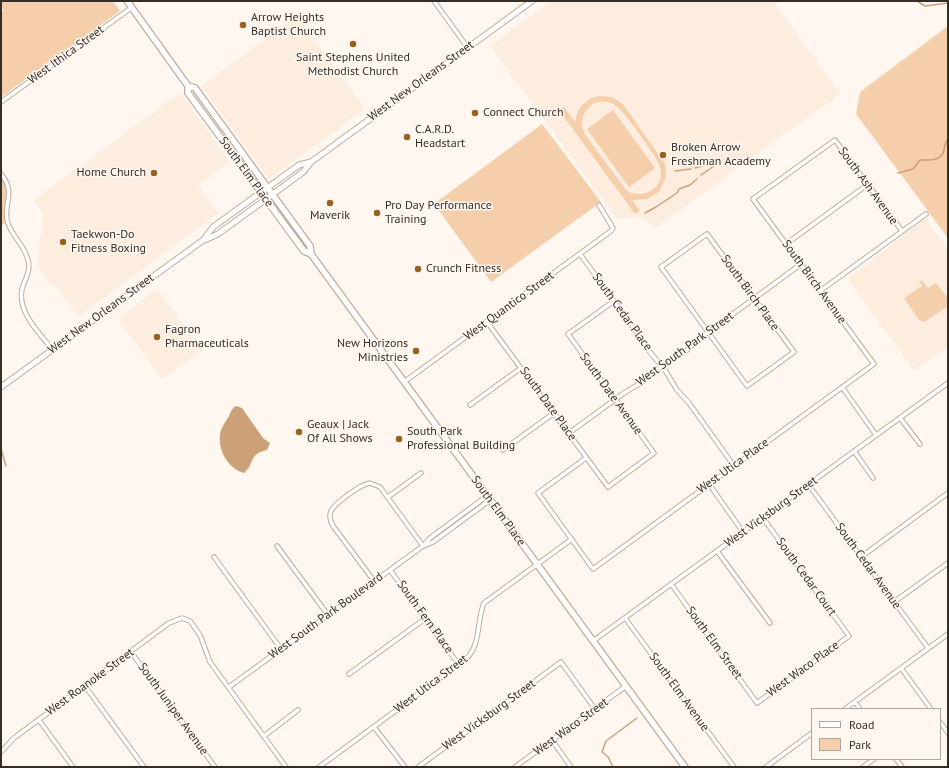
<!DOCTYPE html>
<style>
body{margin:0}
#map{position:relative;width:949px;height:768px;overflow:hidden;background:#fff7f0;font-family:"PT Sans",sans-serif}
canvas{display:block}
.frame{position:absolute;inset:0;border:2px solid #352e27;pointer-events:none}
.legend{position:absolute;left:811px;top:708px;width:130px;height:52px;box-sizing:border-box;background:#fff7f0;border:1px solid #aea7a0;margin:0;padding:5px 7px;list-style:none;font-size:12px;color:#352e27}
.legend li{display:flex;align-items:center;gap:8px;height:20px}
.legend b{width:20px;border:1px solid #aea7a0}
</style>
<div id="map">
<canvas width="949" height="768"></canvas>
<div class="frame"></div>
<ul class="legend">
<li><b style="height:5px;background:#fff"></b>Road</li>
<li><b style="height:11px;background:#f5cfab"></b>Park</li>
</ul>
</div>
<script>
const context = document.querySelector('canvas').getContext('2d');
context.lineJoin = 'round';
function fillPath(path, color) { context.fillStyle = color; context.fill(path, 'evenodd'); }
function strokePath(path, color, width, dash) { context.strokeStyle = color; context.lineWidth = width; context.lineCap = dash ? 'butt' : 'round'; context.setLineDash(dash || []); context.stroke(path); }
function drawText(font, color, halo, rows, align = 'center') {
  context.font = font + ' "PT Sans",sans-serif'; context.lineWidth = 3; context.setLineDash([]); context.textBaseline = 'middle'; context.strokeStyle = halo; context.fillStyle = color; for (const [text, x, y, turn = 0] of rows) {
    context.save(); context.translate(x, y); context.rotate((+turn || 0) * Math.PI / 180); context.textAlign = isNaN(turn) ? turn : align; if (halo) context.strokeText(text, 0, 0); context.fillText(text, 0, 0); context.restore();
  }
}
fillPath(new Path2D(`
 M551,1h222l67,93 -184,133 -15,-10 -24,2 -127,-173z
 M297,16l68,93 -96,70 -68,-93z
 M180,93l50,69 -32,23 20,28 -139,103 -24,-31 -6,-2 -12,-19 7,-50 -10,-14z
 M925,218l23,32v96l-34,25 -66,-92z
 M157,289l45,61 -40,29 -42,-57 1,-6z`), '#fceddf');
fillPath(new Path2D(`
 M1,1h112l7,10 -119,86v-85l3,-2 -3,-2z
 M948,26v212l-92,-124 4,-22z
 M599,96l13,1 11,7 42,60 1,13 -7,15 -12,7 -15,1 8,11 -5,3 -76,-104 5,-3 11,15c2,-14 10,-23 24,-26zM597,102c7,-1 13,-1 18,3 8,5 43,53 45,62 6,21 -17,33 -33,24l-41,-55c-8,-13 -3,-28 11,-34z
 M613,110l42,58 -26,19 -42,-58z
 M542,124l59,78 -110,80 -57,-78z
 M1,178c11,12 3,30 4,45l-4,2z
 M922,280l6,8 8,-5 12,15 -1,9 -23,15 -5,-2 -15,-22 18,-12 -3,-4z`), '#f5cfab');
fillPath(new Path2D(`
 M236,406l6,2 21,30 7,5 -3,7c-19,4 -12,14 -23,23 -17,-5 -28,-25 -23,-43 2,-5 5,-9 8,-14 2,-4 3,-8 7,-10z`), '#cca177');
strokePath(new Path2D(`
 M917,1l8,5 23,-3
 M695,168l21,-6
 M675,171l16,-2
 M898,173l15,-4 7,-9c9,0 21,2 24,-10 1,-5 1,-8 4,-12
 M701,175l13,-9 2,-3
 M645,213l11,-6 21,-14 2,-4 11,-4 7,-6
 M1,449l5,17
 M613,767l-5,-10 -6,-5 4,-11 31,-23`), '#cca177', 1.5);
const minor = new Path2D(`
 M434,1l34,47
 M1,102l130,-94
 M1,174c15,18 3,27 6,46 3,15 18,25 21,40 3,11 -3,19 -6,29 -5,23 18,45 31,61
 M707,234l87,118 -47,34 -86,-119z
 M786,244l81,-59
 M580,254l55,76 9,15 21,25 12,20 12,13 45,63
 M820,291l106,-77
 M487,322l121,165 46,-34 -86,-119 46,-33
 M404,382l207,-151 2,-3 -14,-23
 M842,387l34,48
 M470,405l51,-37
 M900,418l20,26
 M569,433l55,-40 15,-9 29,-23 18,-10 13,-12 102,-75
 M503,450l51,-37
 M854,451l19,27
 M586,458l-48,35 55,76 281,-205 -121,-165 82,-59 67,91
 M709,484l34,48
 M808,484l120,164
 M388,497l33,-24
 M277,546l51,69
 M424,546l9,-4 57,-42
 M717,551l53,72
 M214,557l67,92
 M861,557l87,-64
 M390,570l69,95
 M374,581l-41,-55c-3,-5 -4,-10 -2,-15 4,-8 30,-27 39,-28l10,4 43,59
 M671,584l86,119 92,-67 -86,-118
 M894,602l54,-39
 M625,618l109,149
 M593,641l355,-258
 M131,652l84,115
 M901,668l30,41
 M349,674l77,-56
 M85,686l59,81
 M229,687l194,-141 7,-8 57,-42
 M855,702l5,7
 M845,709l103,-75
 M39,720l34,47
 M940,722l8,11
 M374,727l31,40
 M264,736l34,-26
 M552,740l19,27
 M1,752l13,-14 155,-115 13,-5 8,3 10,14 10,27 76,105
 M896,759l6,8
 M319,767l147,-108c16,-16 10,-37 18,-56l88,-64
 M418,767l143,-105 34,47
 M515,767l111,-81
 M766,767l46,-34
 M863,767l11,-8`);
const secondary = new Path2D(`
 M204,239l9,-12 54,-39 32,-23 12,-3
 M1,387l201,-146 16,-7 77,-56 8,-6 8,-10 221,-161`);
const primary = new Path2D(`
 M127,1l61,85 7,2 115,158 1,8
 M188,86v7l116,158 7,3 374,513`);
strokePath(minor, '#bfac9b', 5.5);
strokePath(secondary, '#bfac9b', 7);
strokePath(primary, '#bfac9b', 8);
strokePath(minor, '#fff', 3.5);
strokePath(secondary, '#fff', 5);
strokePath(primary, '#fff', 5.5);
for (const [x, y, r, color] of [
 [243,25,4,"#9a611e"],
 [353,44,4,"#9a611e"],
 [475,113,4,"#9a611e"],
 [407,137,4,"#9a611e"],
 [663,155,4,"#9a611e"],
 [154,173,4,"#9a611e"],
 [330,203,4,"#9a611e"],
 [377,213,4,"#9a611e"],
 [63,242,4,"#9a611e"],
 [418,269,4,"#9a611e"],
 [157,337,4,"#9a611e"],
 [416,351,4,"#9a611e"],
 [299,432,4,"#9a611e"],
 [399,439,4,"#9a611e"]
]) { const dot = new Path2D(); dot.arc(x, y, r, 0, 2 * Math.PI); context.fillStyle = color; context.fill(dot); strokePath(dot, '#fff7f0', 1.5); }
drawText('12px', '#352e27', '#fff7f0', [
 ["Arrow Heights",251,18],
 ["Baptist Church",251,32],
 ["Saint Stephens United",353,58,"center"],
 ["Methodist Church",353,72,"center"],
 ["Connect Church",483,113],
 ["C.A.R.D.",415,130],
 ["Headstart",415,144],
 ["Broken Arrow",671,148],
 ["Freshman Academy",671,162],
 ["Home Church",146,173,"right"],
 ["Pro Day Performance",385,206],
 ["Training",385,220],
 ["Maverik",330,216,"center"],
 ["Taekwon-Do",71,235],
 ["Fitness Boxing",71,249],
 ["Crunch Fitness",426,269],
 ["Fagron",165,330],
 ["Pharmaceuticals",165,344],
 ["New Horizons",408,344,"right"],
 ["Ministries",408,358,"right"],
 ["Geaux | Jack",307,425],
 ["Of All Shows",307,439],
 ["South Park",407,432],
 ["Professional Building",407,446]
], 'left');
drawText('12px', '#352e27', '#fff7f0', [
 ["West Ithica Street",66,55,-36],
 ["West New Orleans Street",421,81,-36],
 ["South Elm Place",246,172,54],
 ["South Ash Avenue",868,186,54],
 ["South Birch Avenue",814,282,54],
 ["South Birch Place",750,293,54],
 ["West Quantico Street",509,306,-36],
 ["South Cedar Place",622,312,54],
 ["West New Orleans Street",101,314,-36],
 ["West South Park Street",685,349,-36],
 ["South Date Avenue",611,394,54],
 ["South Date Place",548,404,54],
 ["West Utica Place",733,466,-36],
 ["South Elm Place",498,511,54],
 ["West Vicksburg Street",771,512,-36],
 ["South Cedar Avenue",868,566,54],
 ["South Cedar Court",806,577,54],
 ["West South Park Boulevard",326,616,-36],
 ["South Fern Place",425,617,54],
 ["South Elm Street",714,643,54],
 ["West Waco Place",803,669,-36],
 ["West Roanoke Street",90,682,-36],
 ["West Utica Street",431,684,-37],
 ["South Elm Avenue",679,692,54],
 ["South Juniper Avenue",173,709,54],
 ["West Vicksburg Street",489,715,-36],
 ["West Waco Street",571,727,-36]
]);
</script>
